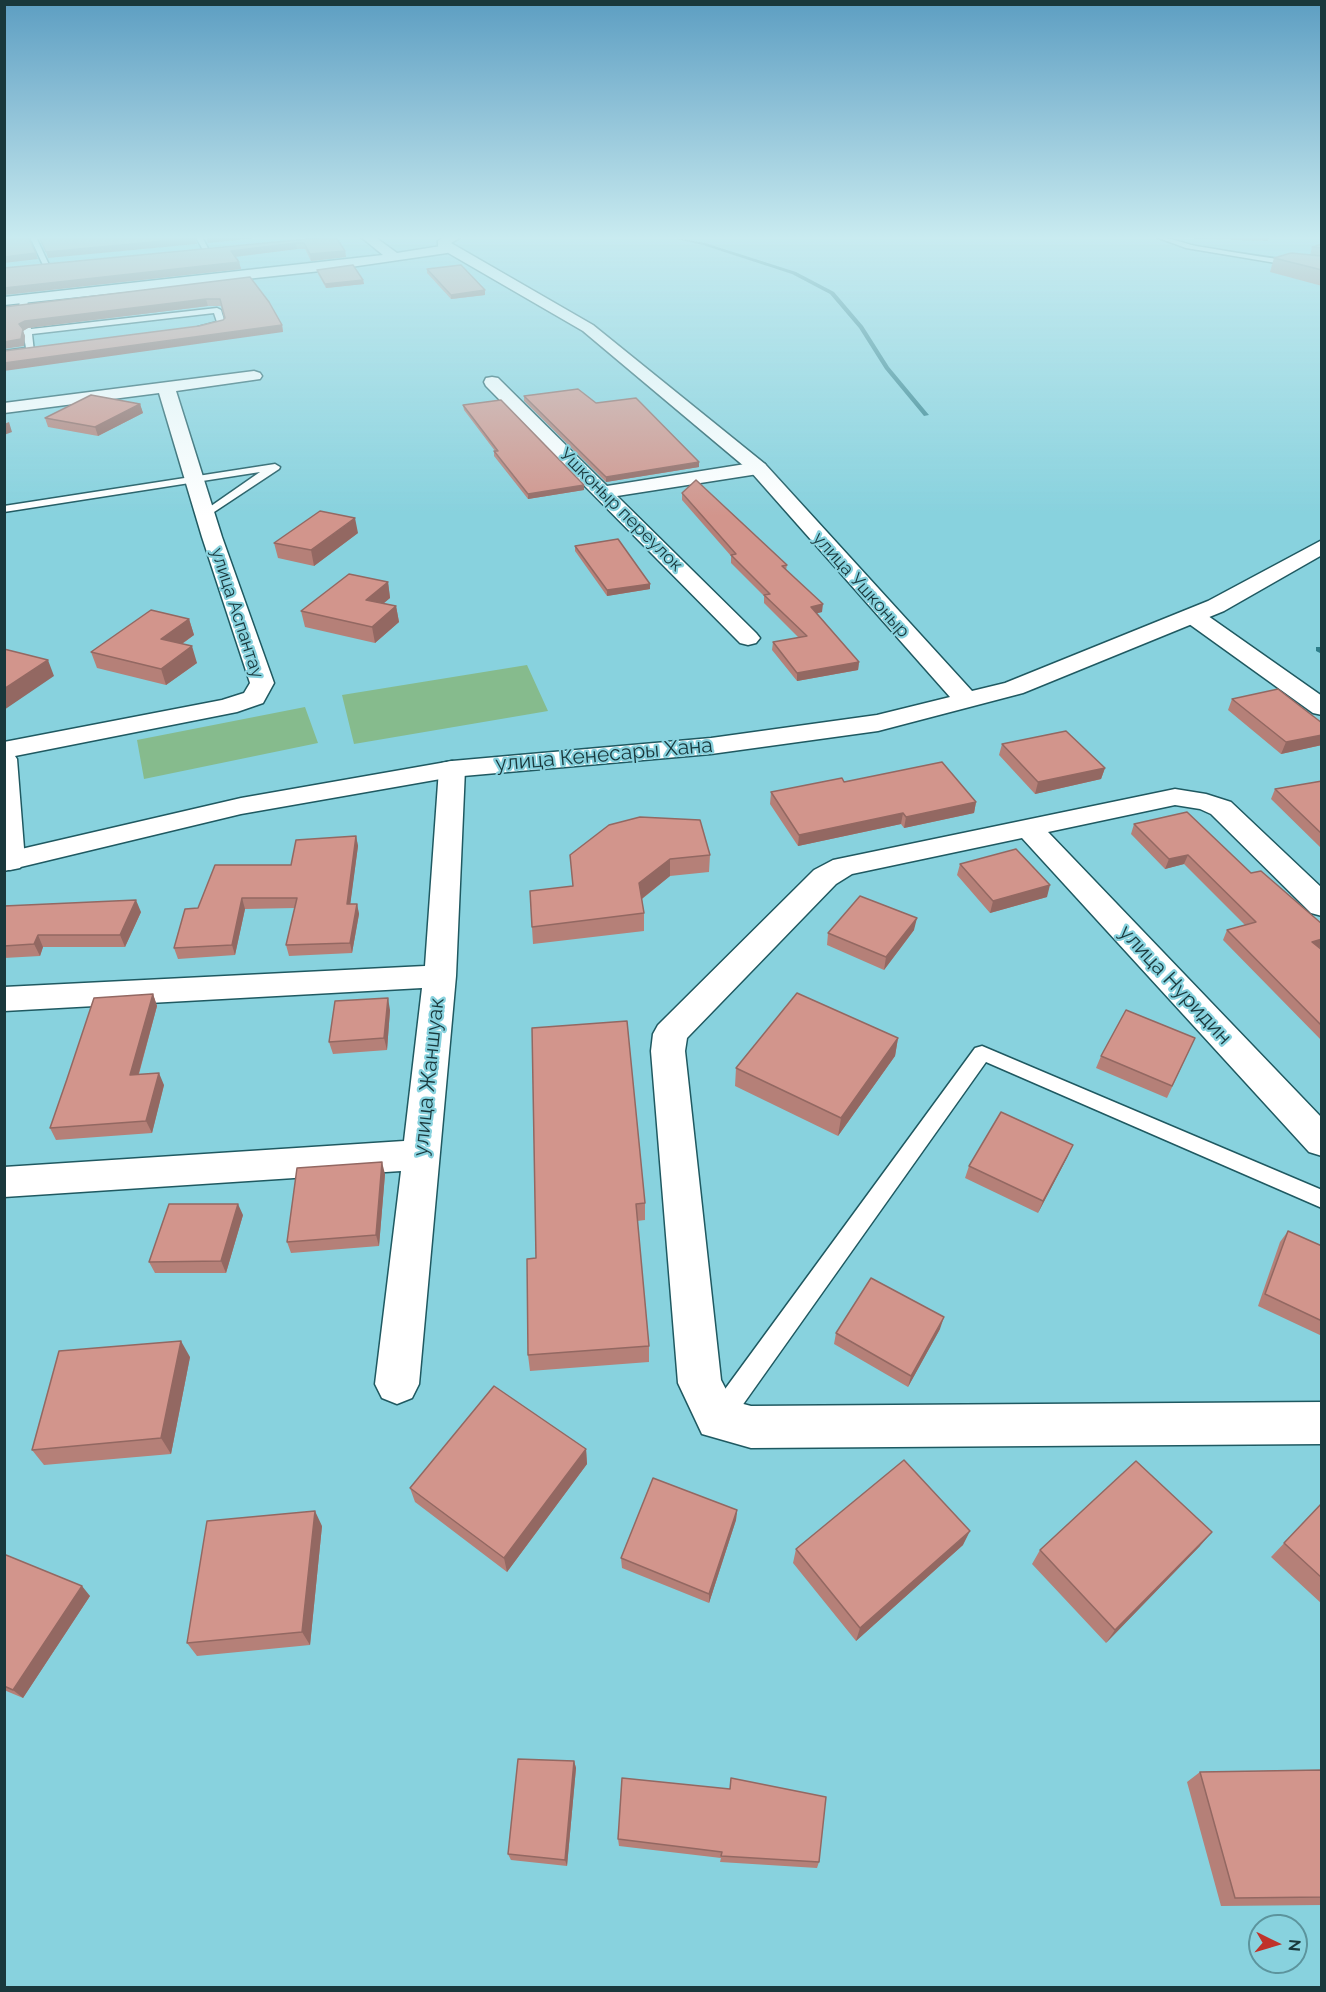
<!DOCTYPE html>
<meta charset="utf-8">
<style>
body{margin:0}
#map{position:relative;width:1326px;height:1992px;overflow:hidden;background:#88d2de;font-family:Raleway,sans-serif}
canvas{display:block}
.frame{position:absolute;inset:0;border:6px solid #19383c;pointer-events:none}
.north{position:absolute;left:1248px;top:1914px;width:60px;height:60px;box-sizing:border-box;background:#88d2de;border:2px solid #5c949d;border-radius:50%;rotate:95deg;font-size:16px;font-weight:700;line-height:24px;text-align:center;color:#19383c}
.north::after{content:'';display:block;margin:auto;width:21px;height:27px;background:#c0322a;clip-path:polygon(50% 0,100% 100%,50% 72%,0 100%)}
</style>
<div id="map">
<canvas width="1326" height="1992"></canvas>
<div class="frame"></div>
<div class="north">N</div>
</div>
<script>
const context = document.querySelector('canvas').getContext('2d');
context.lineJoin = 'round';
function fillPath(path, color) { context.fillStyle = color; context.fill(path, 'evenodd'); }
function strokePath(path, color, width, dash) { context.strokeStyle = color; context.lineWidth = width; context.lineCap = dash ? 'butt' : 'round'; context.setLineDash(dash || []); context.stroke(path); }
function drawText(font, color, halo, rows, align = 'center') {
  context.font = font + ' Raleway,sans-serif'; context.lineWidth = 4.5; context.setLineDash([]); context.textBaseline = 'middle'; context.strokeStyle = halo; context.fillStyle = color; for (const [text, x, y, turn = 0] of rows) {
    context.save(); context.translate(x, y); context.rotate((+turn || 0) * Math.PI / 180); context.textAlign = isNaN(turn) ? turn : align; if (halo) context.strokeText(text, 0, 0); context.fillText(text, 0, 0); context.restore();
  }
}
fillPath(new Path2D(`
 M527,665l21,46 -194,33 -12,-49z
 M305,707l13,36 -174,36 -7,-39z`), '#86bb8d');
fillPath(new Path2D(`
 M669,237l36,6 91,29 38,20 29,34 26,41 40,48 -5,1 -39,-47 -26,-41 -29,-34 -38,-20 -89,-29z
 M1316,647h6v7l-6,-3z`), '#2e7e8a');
const service = new Path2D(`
 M30,237h6l14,30 -7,-2z
 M196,237h6l8,15h-6z
 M1156,237c14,0 26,6 40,9 42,7 83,14 126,18v4l-40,-4 -96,-16z
 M24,297l4,2 -1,9 4,21 186,-21 4,2 4,13 -27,8v-4l19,-5 -3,-9 -182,21 2,18 -30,5v-6l22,-3 -7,-40 1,-9z
 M275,464l5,3 -1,2 -74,49 -4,-1v-4l59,-41 -256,40v-6z
 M982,1046l340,144v18l-336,-146 -259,365 -9,3 -9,-3 -3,-8 3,-8 266,-363z`);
const minor = new Path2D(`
 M361,237h14l22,16 50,-8 6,4 -6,4 -117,17 -326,35v-8l379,-42z
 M254,371l6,2 2,3 -2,3 -84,12 46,146 52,146 -11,20 -26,9 -222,44 2,3 8,102 -5,7 -10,2 -6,-1v-127l218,-42 22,-7 6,-10 -48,-146 -43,-144 -155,20v-10z
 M492,377l6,1 109,108 151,-24 7,2 2,4 -2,4 -7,2 -141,22 139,137 4,5 -4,5 -8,2 -8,-2 -254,-257 -2,-4 2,-4z
 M1193,609l8,2 121,85v19l-9,-2 -128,-92 -3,-5 3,-5z
 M452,761l10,2 3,6 -9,207 -37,408 -7,14 -15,6 -15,-6 -7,-14 26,-213 -397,26v-30l400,-26 18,-153 -418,23v-24l421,-21 14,-197 3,-6z
 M1175,789l31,5 25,8 91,86v28l-11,-3 -100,-99 -11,-5 -25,-4 -127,27 274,286v38l-13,-4 -287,-314 -170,36 -16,10 -149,154 -2,13 36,329 11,21 19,5 571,-4v42l-571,4 -49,-14 -24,-51 -27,-332 2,-17 5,-9 156,-155 19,-10z`);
const tertiary = new Path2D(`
 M443,237h18l-10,6 142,82 172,139 207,227 33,-8 203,-82 114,-61v15l-98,56 -201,82 -145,38 -167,23 -259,23 -211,37 -237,57v-18l237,-55 211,-37 259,-23 166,-23 73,-18 -199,-225 -168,-141 -145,-84v-6z`);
strokePath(service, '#1f5961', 3);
strokePath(minor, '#1f5961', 3);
strokePath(tertiary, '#1f5961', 3);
fillPath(service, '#fff');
fillPath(minor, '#fff');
fillPath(tertiary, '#fff');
fillPath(new Path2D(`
 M328,237l17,14 1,6 -35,4 -6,-12h-8l-62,8 4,5 2,7 -237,26z
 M1178,237h91l-1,4 -89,-3z
 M1322,244v42l-52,-14 4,-14 36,-3 2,-8z
 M427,269l58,21v5l-34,4 -24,-26z
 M317,270l46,10 1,4 -38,4 -8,-14z
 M250,277l32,48 1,7 -84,-6 24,-6 1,-2 -3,-12h-13l-180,22 -5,3 2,5 -1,10 -20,-39z
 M524,396l175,71 -93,15 -82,-81z
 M140,404l3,9 -45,23 -50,-9 -3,-9z
 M463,405l121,85 -56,9 -34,-43v-5h1l-31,-41z
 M682,493l105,72 -1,5 36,42 -5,1 42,49 -1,8 -61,11 -25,-31 1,-8 26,-4 -35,-35v-7l-33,-33v-7l-49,-56z
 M358,533l-44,33 -36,-8 -4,-15z
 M575,546l75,38v5l-43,7 -32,-45z
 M388,582l2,16 -7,5 13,3 3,16 -24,21 -70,-16 -4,-16z
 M189,619l5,16 -12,9 15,19 -31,22 -69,-17 -6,-16z
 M1232,699l90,24v22l-41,9 -53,-44z
 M1002,744l103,24 -4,11 -66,15 -36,-39z
 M1322,781v68l-51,-50 4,-10z
 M844,782l132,20 -2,11 -70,15 -3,-4 -103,22 -28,-42 1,-12z
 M1134,824l117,49 71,51v23l-3,1 3,2v91l-99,-101 4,-10 18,-5 -61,-61 -19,5 -34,-35z
 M356,836l2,10 -8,58h7l2,10 -7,39 -63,3 -3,-11 9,-37 -50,1 -10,46 -57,4 -4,-11 24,-40z
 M570,855h140l-1,17 -39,4 -28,23 2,14v18l-111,13 -1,-17 41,-41z
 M960,864l87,33 -57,16 -33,-38z
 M4,906l137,6 -16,35h-82l-3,9 -36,2z
 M914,930l-30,40 -57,-25 1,-12z
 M153,994l4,12 -18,68 25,11 -12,48 -96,7 -6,-12z
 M390,1010l-3,40 -54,4 -4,-12z
 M532,1028l113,175v17l-8,1 12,125v16l-119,9 -2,-16 8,-97z
 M898,1038l-3,18 -57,80 -103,-50 1,-18z
 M1195,1038l-28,60 -71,-30 5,-12z
 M1068,1156l-30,57 -73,-35 4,-12z
 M385,1174l-6,72 -88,7 -4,-11z
 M243,1215l-17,58h-71l-6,-11z
 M1288,1231l34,15v90l-64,-30 22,-64z
 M940,1329l-32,58 -74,-43 2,-11z
 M190,1357l-19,97 -127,11 -12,-15z
 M586,1449l1,15 -80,108 -92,-70 -5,-14z
 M1322,1503v101l-51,-47z
 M737,1510l-1,10 -27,83 -87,-35 -1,-10z
 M322,1526l-12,119 -113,11 -10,-13z
 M963,1545l-107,96 -63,-78 3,-14z
 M1200,1546l-94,97 -74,-79 8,-14z
 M4,1557l86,39 -67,102 -19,-8z
 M574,1761l2,7 -9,98 -56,-6 -3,-6z
 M1322,1770v135l-101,1 -34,-124 13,-10z
 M729,1789l90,73 -2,6 -97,-6 1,-4 -102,-12 -1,-7z`), '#b58078');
fillPath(new Path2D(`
 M206,237h61l-59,6z
 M196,238l1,6 -149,14 -2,-6z
 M296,243l1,6 -65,8 -1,-6z
 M345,251l1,6 -35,4 -1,-7z
 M36,253l2,6 -34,4v-6z
 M239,262l2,7 -237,26v-7z
 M363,280l1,4 -38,4 -1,-4z
 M485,290v5l-34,4v-4z
 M206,299l2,7 -180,22 -5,3 2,5 -1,10 -20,3v-7l15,-18 6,-3z
 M282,325l1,7 -279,39v-8z
 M140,404l3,9 -45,23 -3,-9z
 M9,422l3,10 -8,3v-11z
 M699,462v5l-93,15v-5z
 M584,485v5l-56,9v-5z
 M355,518l3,15 -44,33 -3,-16z
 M388,582l2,16 -21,18 -3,-16z
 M650,584v5l-43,7v-6z
 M823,604l-1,8 -12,3 1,-8z
 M396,606l3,16 -24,21 -3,-16z
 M189,619l5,16 -28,20 -5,-16z
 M192,646l5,17 -31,22 -5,-16z
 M48,660l6,16 -50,34v-21z
 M859,662l-1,8 -61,11v-8z
 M1322,735v10l-41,9 5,-12z
 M1105,768l-4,11 -66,15 3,-12z
 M976,802l-2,11 -70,15 2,-11z
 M903,813l-2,11 -103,22 1,-11z
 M356,836l2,10 -9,68 -2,-10z
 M1188,855l-4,9 -19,5 4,-10z
 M670,859v17l-31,25v-18z
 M1050,885l-3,12 -57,16 3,-12z
 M242,898l3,11 -10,46 -3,-10z
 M136,900l5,12 -16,35 -5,-12z
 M357,904l2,10 -7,39 -2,-10z
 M917,918l-3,12 -30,40 2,-13z
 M38,935l5,12 -3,9 -6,-12z
 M1322,939v8l-15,4 5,-9z
 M153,994l4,12 -22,81 -5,-12z
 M388,998l2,12 -3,40 -3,-12z
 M898,1038l-3,18 -57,80 3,-18z
 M159,1073l5,12 -12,48 -6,-12z
 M1073,1145l-5,11 -30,57 5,-12z
 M382,1162l3,12 -6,72 -3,-11z
 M238,1204l5,11 -17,58 -5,-12z
 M944,1317l-4,12 -32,58 3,-11z
 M181,1341l9,16 -19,97 -10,-16z
 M586,1449l1,15 -80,108 -3,-14z
 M737,1510l-1,10 -27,83v-9z
 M315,1511l7,15 -12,119 -8,-13z
 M970,1531l-7,14 -107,96 4,-13z
 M1212,1532l-12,14 -94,97 9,-13z
 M82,1586l8,10 -67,102 -10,-8z
 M574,1761l2,7 -9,98 -2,-6z`), '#936862');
const building = new Path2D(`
 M4,237h24l8,16 -32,4z
 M39,237h156l1,1 -150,14z
 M328,237h8l9,14 -35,3 -6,-11h-8l-65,8 8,11 -235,26v-20z
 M1322,244v4l-10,-1z
 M1291,253l31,3v14l-48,-12z
 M353,265l10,15 -38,4 -8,-14z
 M461,265l24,25 -34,5 -24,-26z
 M250,277l19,25 13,23 -278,38v-12l195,-25 24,-6 2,-2 -5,-19h-14l-181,22 -6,3 4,5 -2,10 -17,3v-35z
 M578,389l18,14 40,-5 63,64 -93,15 -82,-81z
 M91,395l49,9 -45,23 -50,-9z
 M501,400l83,85 -56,9 -34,-43h4l-35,-46z
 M696,480l91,85 -5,1 41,38 -12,3 48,55 -62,11 -24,-31 34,-6 -43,-41 6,-1 -39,-39 5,-1 -54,-61z
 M320,511l35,7 -44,32 -37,-7z
 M618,539l32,45 -43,6 -32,-44z
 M349,574l39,8 -22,18 30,6 -24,21 -71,-16z
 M151,610l38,9 -28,20 31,7 -31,23 -70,-17z
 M4,649l44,11 -44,29z
 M1278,689l44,34v12l-36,7 -54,-43z
 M1066,731l39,37 -67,14 -36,-38z
 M942,762l34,40 -70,15 -3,-4 -104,22 -28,-43 71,-14 2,4z
 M1322,781v53l-47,-45z
 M1187,812l64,61 10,-2 61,53v15l-10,3 10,8v76l-95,-96 29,-8 -68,-67 -19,4 -35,-35z
 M640,817l60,3 10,35 -40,4 -31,24 5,30 -112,14 -2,-36 43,-5 -3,-31 39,-30z
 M356,836l-9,68h10l-7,39 -64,2 11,-47h-55l-10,47 -58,3 11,-39 13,-1 17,-43h76l5,-25z
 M1016,849l34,36 -57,16 -33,-37z
 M860,896l57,22 -31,39 -58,-24z
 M136,900l-16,35h-82l-4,9 -30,2v-40z
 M797,993l101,45 -57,80 -105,-50z
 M153,994l-23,81 29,-2 -13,48 -96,7 17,-49 27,-81z
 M388,998l-4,40 -55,4 6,-41z
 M1126,1010l69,28 -23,48 -71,-30z
 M627,1021l18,182 -9,1 13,142 -121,9 -1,-96 9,-1 -4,-230z
 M1001,1112l72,33 -30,56 -74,-35z
 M382,1162l-6,73 -89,7 10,-74z
 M169,1204h69l-17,57 -72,1z
 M1288,1231l34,15v75l-57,-27z
 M871,1278l73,39 -33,59 -75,-43z
 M181,1341l-20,97 -129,12 27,-99z
 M494,1386l92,63 -82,109 -94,-70z
 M904,1460l66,71 -110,97 -64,-79z
 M1136,1461l76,71 -97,98 -75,-80z
 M653,1478l84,32 -28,84 -88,-36z
 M1322,1503v75l-38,-35z
 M315,1511l-13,121 -115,11 20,-122z
 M6,1555l76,31 -69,104 -9,-4v-129z
 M518,1759l56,2 -9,99 -57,-6z
 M1322,1770v127l-87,1 -35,-126z
 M622,1778l108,11 1,-11 95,19 -7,65 -98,-6 1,-4 -104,-13z`);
fillPath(building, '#d2958c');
strokePath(building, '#936862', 1.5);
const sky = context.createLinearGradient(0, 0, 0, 516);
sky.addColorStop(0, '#5d9ec2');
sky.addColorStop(0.46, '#c9ebf0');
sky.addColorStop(1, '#c9ebf000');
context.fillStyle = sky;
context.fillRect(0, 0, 1326, 516);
drawText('18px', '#19383c', '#88d2de', [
 ["Ушконыр переулок",621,510,45],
 ["улица Ушконыр",861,585,48],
 ["улица Аспантау",237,613,72]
]);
drawText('21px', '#19383c', '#88d2de', [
 ["улица Кенесары Хана",604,755,-5],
 ["улица Нуридин",1175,985,47],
 ["улица Жаншуак",429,1077,-84]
]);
</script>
